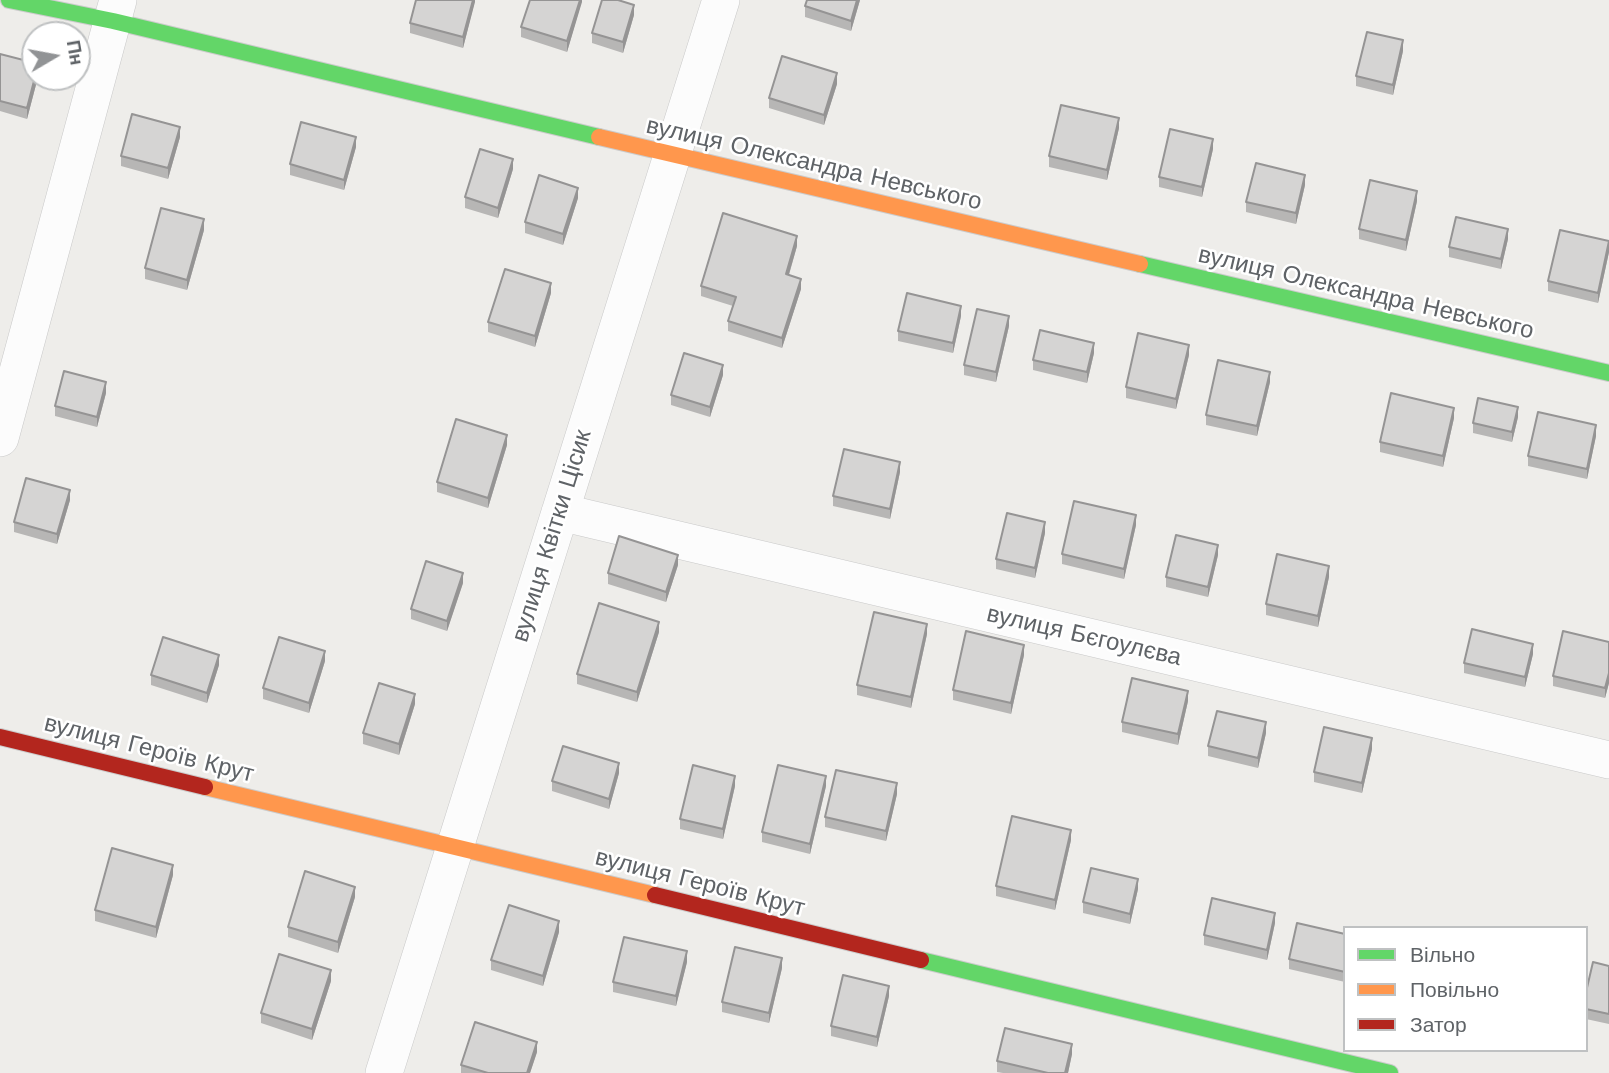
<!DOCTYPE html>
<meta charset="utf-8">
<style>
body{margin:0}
#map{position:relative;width:1609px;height:1073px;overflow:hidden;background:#eeedea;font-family:"Work Sans",sans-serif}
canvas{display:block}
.legend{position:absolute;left:1343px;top:926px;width:245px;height:126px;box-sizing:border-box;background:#fff;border:2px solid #bfc1c2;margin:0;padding:9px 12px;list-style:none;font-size:21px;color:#5f6367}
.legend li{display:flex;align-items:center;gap:14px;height:35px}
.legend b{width:35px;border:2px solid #bfc1c2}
.north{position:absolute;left:21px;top:21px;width:70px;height:70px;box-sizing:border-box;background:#fff;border:2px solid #bfc1c2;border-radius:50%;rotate:80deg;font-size:19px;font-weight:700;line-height:28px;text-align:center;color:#5f6367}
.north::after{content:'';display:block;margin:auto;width:24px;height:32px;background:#919395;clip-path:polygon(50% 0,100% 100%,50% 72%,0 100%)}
</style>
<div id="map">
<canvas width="1609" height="1073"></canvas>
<ul class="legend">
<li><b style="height:9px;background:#63d668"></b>Вільно</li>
<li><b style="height:9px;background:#ff974d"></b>Повільно</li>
<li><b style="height:9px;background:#b3261e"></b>Затор</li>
</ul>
<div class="north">Пн</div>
</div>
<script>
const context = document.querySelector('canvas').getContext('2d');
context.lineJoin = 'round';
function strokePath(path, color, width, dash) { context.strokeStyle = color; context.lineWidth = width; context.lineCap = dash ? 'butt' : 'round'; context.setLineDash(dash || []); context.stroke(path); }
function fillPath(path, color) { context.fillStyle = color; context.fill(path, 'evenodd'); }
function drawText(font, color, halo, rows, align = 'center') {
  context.font = font + ' "Work Sans",sans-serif'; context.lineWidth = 5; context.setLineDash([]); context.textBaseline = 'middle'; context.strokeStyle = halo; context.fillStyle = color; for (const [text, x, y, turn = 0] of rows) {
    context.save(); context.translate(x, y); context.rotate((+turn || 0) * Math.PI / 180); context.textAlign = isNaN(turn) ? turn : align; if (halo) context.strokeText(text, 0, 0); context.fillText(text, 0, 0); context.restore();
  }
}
const street = new Path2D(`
 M0,438l118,-438
 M560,512l1049,248
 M384,1073l337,-1073`);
const fast = new Path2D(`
 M9,0l104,21 486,116
 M1140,264l469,109
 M921,960l469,113`);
const slow = new Path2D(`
 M599,137l541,127
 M205,787l450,108`);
const jam = new Path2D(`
 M0,737l205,50
 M655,895l266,65`);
strokePath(street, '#c9c9c9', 38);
strokePath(fast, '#cbcbcb', 18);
strokePath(slow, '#cbcbcb', 18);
strokePath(jam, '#cbcbcb', 18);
strokePath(street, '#fcfcfc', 37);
strokePath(fast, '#63d668', 16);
strokePath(slow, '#ff974d', 16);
strokePath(jam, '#b3261e', 16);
fillPath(new Path2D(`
 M475,0l-12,48 -53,-15v-10z
 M582,0l-15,52 -46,-15v-10z
 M807,0h53l-9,31 -46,-14v-11z
 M634,15l-11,38 -31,-10v-10z
 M1403,51l-10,44 -37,-9v-10z
 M0,54l35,23h3l-11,42 -27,-8z
 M837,84l-13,41 -55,-17v-10z
 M1119,128l-12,52 -58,-13v-11z
 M180,137l-12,42 -47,-13v-10z
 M356,147l-12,43 -54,-15v-11z
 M1213,149l-11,48 -43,-10v-10z
 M513,169l-15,49 -33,-10v-11z
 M1305,185l-9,39 -50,-12v-10z
 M578,198l-15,47 -38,-12v-11z
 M1417,201l-11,50 -47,-12v-10z
 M204,230l-17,60 -42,-11v-11z
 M1508,239l-7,30 -52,-12v-10z
 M1609,241v11l-11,51 -50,-12v-10z
 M797,246l-8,29 12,14 -19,59 -54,-17v-10l5,-15 -32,-10v-10z
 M551,293l-16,54 -47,-15v-10z
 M961,316l-8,37 -55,-12v-10z
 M1009,326l-13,56 -32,-7v-10z
 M1094,353l-7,30 -54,-13v-10z
 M1189,355l-13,54 -50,-11v-11z
 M723,375l-13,42 -39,-12v-10z
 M1270,382l-13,54 -51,-11v-10z
 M106,393l-9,34 -42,-11v-10z
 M1518,417l-6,25 -39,-9v-10z
 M1454,418l-11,49 -63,-15v-10z
 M1596,436l-9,43 -59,-13v-10z
 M507,445l-19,63 -51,-16v-10z
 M900,472l-10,47 -57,-13v-10z
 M70,500l-13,44 -43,-12v-10z
 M1136,525l-12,54 -62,-15v-10z
 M1045,533l-10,45 -39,-9v-10z
 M1218,555l-10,42 -42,-10v-10z
 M678,565l-12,37 -58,-18v-11z
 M1329,577l-11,50 -52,-12v-11z
 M463,583l-16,48 -36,-12v-10z
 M659,632l-22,70 -60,-18v-10z
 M927,634l-16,74 -54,-13v-10z
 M1609,642v41l-4,15 -52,-12v-10z
 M1533,654l-8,33 -61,-14v-10z
 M1024,655l-13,59 -58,-14v-10z
 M325,661l-16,52 -46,-14v-11z
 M219,665l-12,38 -56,-18v-10z
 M1188,701l-10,44 -56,-13v-10z
 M415,704l-16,51 -36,-11v-11z
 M1266,733l-8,35 -50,-12v-10z
 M1372,749l-10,44 -48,-11v-10z
 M619,773l-10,36 -57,-18v-10z
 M735,786l-12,53 -43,-10v-10z
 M826,786l-16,68 -48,-12v-10z
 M897,794l-11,47 -61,-14v-10z
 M1071,840l-16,70 -59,-14v-10z
 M173,875l-17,63 -61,-17v-11z
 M1138,889l-8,35 -47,-11v-11z
 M355,897l-17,56 -50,-16v-10z
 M1275,923l-8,37 -63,-15v-10z
 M559,932l-16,54 -52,-16v-10z
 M1345,934v48l-56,-13v-10z
 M687,962l-11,44 -63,-14v-10z
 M1609,966v58l-23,-5v-27z
 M782,968l-13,55 -47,-11v-10z
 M331,981l-19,59 -51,-17v-10z
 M889,996l-12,51 -46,-11v-10z
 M537,1052l-7,21h-69v-8z
 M1072,1054l-4,19h-65l-6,-1v-11z`), '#b7b6b5');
fillPath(new Path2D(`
 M473,0h2v2l-12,46v-11z
 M580,0h2v2l-15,50v-11z
 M857,0h3l-9,31v-10z
 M634,5v10l-11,38v-11z
 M1403,40v11l-10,44v-10z
 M837,73v11l-13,41v-10z
 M35,77h3l-11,42v-11z
 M1119,118v10l-12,52v-10z
 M180,127v10l-12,42v-11z
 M356,137v10l-12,43v-10z
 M1213,139v10l-11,48v-10z
 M513,159v10l-15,49v-10z
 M1305,175v10l-9,39v-11z
 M578,188v10l-15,47v-11z
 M1417,191v10l-11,50v-11z
 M204,219v11l-17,60v-10z
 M1508,229v10l-7,30v-10z
 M797,236v10l-11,38v-10z
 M1609,242v10l-11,51v-10z
 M801,279v10l-19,59v-10z
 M551,283v10l-16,54v-11z
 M961,306v10l-8,37v-10z
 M1009,316v10l-13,56v-10z
 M1094,343v10l-7,30v-11z
 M1189,345v10l-13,54v-10z
 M723,365v10l-13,42v-10z
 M1270,372v10l-13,54v-10z
 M106,382v11l-9,34v-10z
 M1518,407v10l-6,25v-10z
 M1454,408v10l-11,49v-11z
 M1596,425v11l-9,43v-10z
 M507,435v10l-19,63v-10z
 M900,462v10l-10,47v-10z
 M70,490v10l-13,44v-10z
 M1136,515v10l-12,54v-10z
 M1045,522v11l-10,45v-10z
 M1218,545v10l-10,42v-10z
 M678,555v10l-12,37v-10z
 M1329,566v11l-11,50v-11z
 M463,573v10l-16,48v-10z
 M659,622v10l-22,70v-10z
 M927,624v10l-16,74v-11z
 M1533,644v10l-8,33v-10z
 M1024,645v10l-13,59v-11z
 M325,651v10l-16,52v-10z
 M219,655v10l-12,38v-10z
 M1609,673v10l-4,15v-10z
 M1188,691v10l-10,44v-11z
 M415,694v10l-16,51v-11z
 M1266,722v11l-8,35v-10z
 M1372,738v11l-10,44v-10z
 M619,763v10l-10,36v-10z
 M735,776v10l-12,53v-10z
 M826,776v10l-16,68v-10z
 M897,783v11l-11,47v-10z
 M1071,830v10l-16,70v-10z
 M173,865v10l-17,63v-11z
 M1138,879v10l-8,35v-10z
 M355,887v10l-17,56v-11z
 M1275,913v10l-8,37v-10z
 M559,921v11l-16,54v-10z
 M687,951v11l-11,44v-10z
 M782,958v10l-13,55v-10z
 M331,970v11l-19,59v-11z
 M889,986v10l-12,51v-10z
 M537,1042v10l-7,21h-3z
 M1072,1044v10l-4,19h-3z`), '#959494');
const building = new Path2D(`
 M416,0h57l-10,37 -53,-14z
 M530,0h50l-13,41 -46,-14z
 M602,0h16l16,5 -11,37 -31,-9z
 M807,0h50l-6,21 -46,-15z
 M1367,32l36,8 -10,45 -37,-9z
 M0,54l35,9v14l-8,31 -27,-7z
 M782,56l55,17 -13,42 -55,-17z
 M1061,105l58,13 -12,52 -58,-14z
 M132,114l48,13 -12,41 -47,-12z
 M301,122l55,15 -12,43 -54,-16z
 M1170,129l43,10 -11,48 -43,-10z
 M480,149l33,10 -15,49 -33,-11z
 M1256,163l49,12 -9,38 -50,-11z
 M539,175l39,13 -15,46 -38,-12z
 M1370,180l47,11 -11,49 -47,-11z
 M161,208l43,11 -17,61 -42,-12z
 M723,213l74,23 -11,38 15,5 -19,59 -54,-17 8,-24 -35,-11z
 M1456,217l52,12 -7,30 -52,-12z
 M1560,230l49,11 -11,52 -50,-12z
 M505,269l46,14 -16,53 -47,-14z
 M907,293l54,13 -8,37 -55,-12z
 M977,309l32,7 -13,56 -32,-7z
 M1040,330l54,13 -7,29 -54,-12z
 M1138,333l51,12 -13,54 -50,-12z
 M684,353l39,12 -13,42 -39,-12z
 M1218,360l52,12 -13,54 -51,-11z
 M64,371l42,11 -9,35 -42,-11z
 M1391,393l63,15 -11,48 -63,-14z
 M1478,398l40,9 -6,25 -39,-9z
 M1538,412l58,13 -9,44 -59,-13z
 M456,419l51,16 -19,63 -51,-16z
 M844,449l56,13 -10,47 -57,-13z
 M26,478l44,12 -13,44 -43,-12z
 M1074,501l62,14 -12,54 -62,-15z
 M1007,513l38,9 -10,46 -39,-9z
 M1176,535l42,10 -10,42 -42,-10z
 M619,536l59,19 -12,37 -58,-19z
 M1277,554l52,12 -11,50 -52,-12z
 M426,561l37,12 -16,48 -36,-12z
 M599,603l60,19 -22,70 -60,-18z
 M874,612l53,12 -16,73 -54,-12z
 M1472,629l61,15 -8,33 -61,-14z
 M966,631l58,14 -13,58 -58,-13z
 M1563,631l46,11v31l-4,15 -52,-12z
 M163,637l56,18 -12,38 -56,-18z
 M279,637l46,14 -16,52 -46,-15z
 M1132,678l56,13 -10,43 -56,-12z
 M379,683l36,11 -16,50 -36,-11z
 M1217,711l49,11 -8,36 -50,-12z
 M1324,727l48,11 -10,45 -48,-11z
 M563,746l56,17 -10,36 -57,-18z
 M693,765l42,11 -12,53 -43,-10z
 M778,765l48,11 -16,68 -48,-12z
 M836,770l61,13 -11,48 -61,-14z
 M1012,816l59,14 -16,70 -59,-14z
 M112,848l61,17 -17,62 -61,-17z
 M1091,868l47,11 -8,35 -47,-12z
 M305,871l50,16 -17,55 -50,-15z
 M1212,898l63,15 -8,37 -63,-15z
 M509,905l50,16 -16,55 -52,-16z
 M1297,923l48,11v38l-56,-13z
 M624,937l63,14 -11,45 -63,-14z
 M735,947l47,11 -13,55 -47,-11z
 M279,954l52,16 -19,59 -51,-16z
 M1593,962l16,4v48l-23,-5v-17z
 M843,975l46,11 -12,51 -46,-11z
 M475,1022l62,20 -10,31h-39l-27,-8z
 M1005,1028l67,16 -7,29h-17l-51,-12z`);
fillPath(building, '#d5d4d3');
strokePath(building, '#959494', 2);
drawText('24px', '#5f6367', '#fff', [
 ["вулиця Олександра Невського",814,164,13],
 ["вулиця Олександра Невського",1366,293,13],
 ["вулиця Квітки Цісик",552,536,-73],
 ["вулиця Бєгоулєва",1084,636,13],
 ["вулиця Героїв Крут",149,749,14],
 ["вулиця Героїв Крут",700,883,14]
]);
</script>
